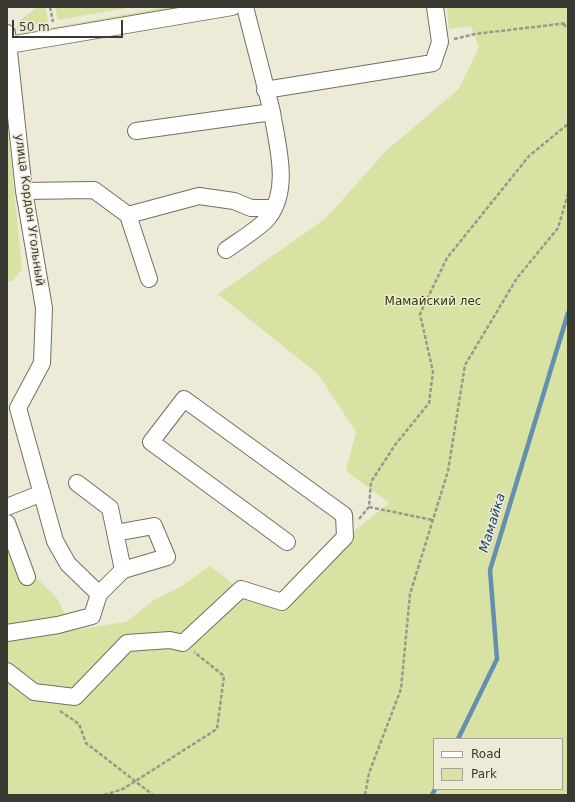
<!DOCTYPE html>
<meta charset="utf-8">
<style>
body{margin:0}
#map{position:relative;width:575px;height:802px;overflow:hidden;background:#eeead8;font-family:"DejaVu Sans",sans-serif}
canvas{display:block}
.frame{position:absolute;inset:0;border:8px solid #3a3932;pointer-events:none}
.legend{position:absolute;left:433px;top:738px;width:130px;height:52px;box-sizing:border-box;background:#eeead8;border:1px solid #a6a396;margin:0;padding:5px 7px;list-style:none;font-size:12px;color:#3a3932}
.legend li{display:flex;align-items:center;gap:8px;height:20px}
.legend b{width:20px;border:1px solid #a6a396}
.scale{position:absolute;left:12px;top:20px;width:111px;height:18px;box-sizing:border-box;border:2px solid #3a3932;border-top:0;padding-left:5px;font-size:12px;line-height:14px;white-space:nowrap;color:#3a3932;-webkit-text-stroke:3px #eeead8;paint-order:stroke}
</style>
<div id="map">
<canvas width="575" height="802"></canvas>
<div class="frame"></div>
<ul class="legend">
<li><b style="height:5px;background:#fff"></b>Road</li>
<li><b style="height:11px;background:#d8e2a2"></b>Park</li>
</ul>
<div class="scale">50 m</div>
</div>
<script>
const context = document.querySelector('canvas').getContext('2d');
context.lineJoin = 'round';
function fillPath(path, color) { context.fillStyle = color; context.fill(path, 'evenodd'); }
function strokePath(path, color, width, dash) { context.strokeStyle = color; context.lineWidth = width; context.lineCap = dash ? 'butt' : 'round'; context.setLineDash(dash || []); context.stroke(path); }
function drawText(font, color, halo, rows, align = 'center') {
  context.font = font + ' "DejaVu Sans",sans-serif'; context.lineWidth = 3; context.setLineDash([]); context.textBaseline = 'middle'; context.strokeStyle = halo; context.fillStyle = color; for (const [text, x, y, turn = 0] of rows) {
    context.save(); context.translate(x, y); context.rotate((+turn || 0) * Math.PI / 180); context.textAlign = isNaN(turn) ? turn : align; if (halo) context.strokeText(text, 0, 0); context.fillText(text, 0, 0); context.restore();
  }
}
fillPath(new Path2D(`
 M37,7h8l3,15 -32,6 3,-7z
 M55,7h78l-75,13z
 M166,7h23l-171,30 -1,-3z
 M447,7h121v788h-561v-245l49,47 18,33 52,-8 28,-22 28,-14 28,-20 21,16 11,14 15,7 27,4 29,-43 76,-61 -43,-32 10,-39 -38,-58 -100,-80 107,-75 62,-69 72,-61 20,-42 -8,-21 -22,3zM434,739h128v50h-128z
 M7,121l15,148 -9,12 -6,1z`), '#d8e2a2');
strokePath(new Path2D(`
 M458,739l39,-80 -7,-89 78,-257
 M432,795l3,-6`), '#648fae', 4.5);
const minor = new Path2D(`
 M7,33l17,158 20,117 -2,55 -24,45 37,133 13,23 31,30 24,-24 -13,-62 -33,-25
 M9,45l223,-38
 M265,90l168,-27 7,-21 -5,-35
 M136,131l136,-19 -27,-105
 M24,191l70,-1 34,25 21,64
 M128,215l71,-19 35,5 17,7h23
 M226,250c11,-8 34,-22 42,-32 23,-29 9,-73 4,-106
 M7,507l35,-14
 M7,523l20,54
 M115,533l39,-7 13,31 -44,13
 M7,633l51,-8 34,-9 7,-22
 M7,671l27,21 41,5 52,-54 43,-3 13,3 58,-54 41,13 63,-65 -1,-22 -160,-116 -33,43 136,100`);
strokePath(minor, '#737060', 18);
strokePath(new Path2D(`
 M50,7l3,15
 M563,24l5,4
 M454,39l21,-5 93,-11
 M369,507l64,13
 M359,519l10,-12 2,-25 24,-37 34,-42 4,-31 -13,-58 27,-56 82,-102 39,-32
 M60,711l19,13 7,19 67,52
 M104,795l19,-6 94,-60 7,-53 -30,-24
 M365,795l4,-22 32,-84 9,-95 38,-123 17,-106 52,-87 41,-50 10,-34`), '#9a988b', 2.5, [4, 2]);
strokePath(minor, '#fff', 16);
drawText('12px', '#3a3932', '#eeead8', [
 ["улица Кордон Угольный",29,210,82]
]);
drawText('12px', '#343901', '#eeead8', [
 ["Мамайский лес",433,302]
]);
drawText('italic 13px', '#1a4969', '#eeead8', [
 ["Мамайка",493,523,-73]
]);
</script>
